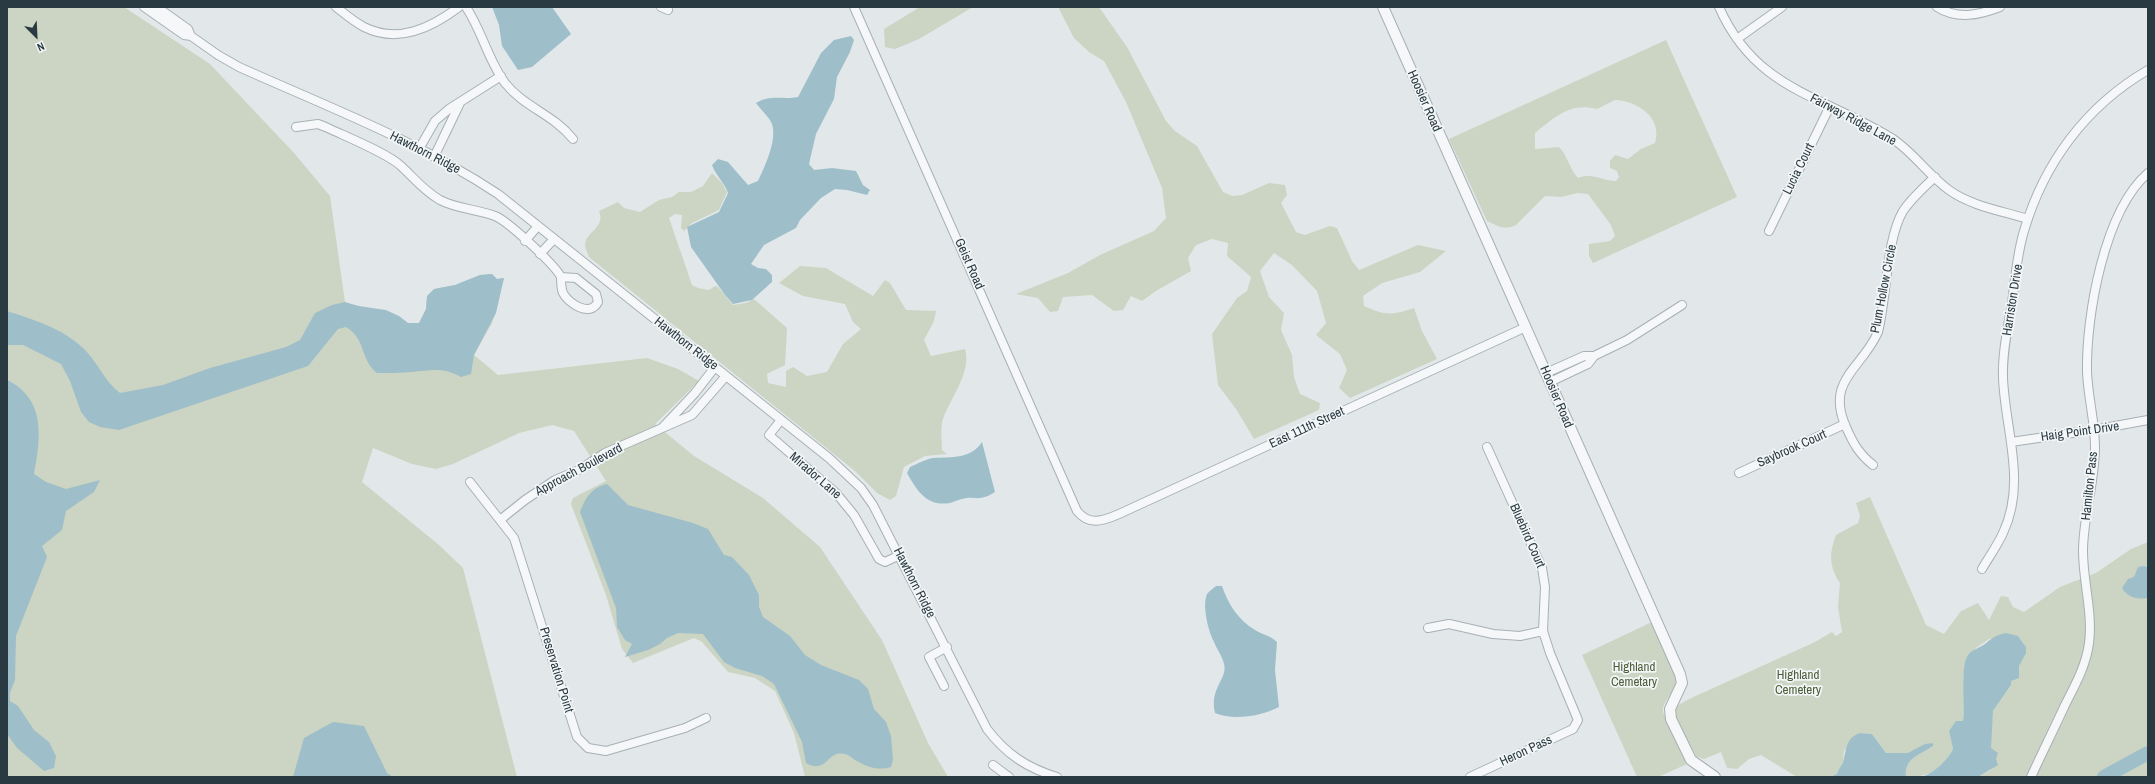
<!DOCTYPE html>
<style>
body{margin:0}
#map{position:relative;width:2155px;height:784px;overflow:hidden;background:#e2e8ea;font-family:"Archivo Narrow",sans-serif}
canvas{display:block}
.frame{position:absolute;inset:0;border:8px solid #2a3a42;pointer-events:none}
.north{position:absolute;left:16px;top:16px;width:40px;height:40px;-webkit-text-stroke:3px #f2f6f7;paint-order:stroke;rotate:156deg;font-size:11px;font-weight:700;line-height:16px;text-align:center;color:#2a3a42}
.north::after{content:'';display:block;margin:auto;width:14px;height:18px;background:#2a3a42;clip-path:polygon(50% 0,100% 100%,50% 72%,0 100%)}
</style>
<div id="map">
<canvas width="2155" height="784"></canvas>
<div class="frame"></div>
<div class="north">N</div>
</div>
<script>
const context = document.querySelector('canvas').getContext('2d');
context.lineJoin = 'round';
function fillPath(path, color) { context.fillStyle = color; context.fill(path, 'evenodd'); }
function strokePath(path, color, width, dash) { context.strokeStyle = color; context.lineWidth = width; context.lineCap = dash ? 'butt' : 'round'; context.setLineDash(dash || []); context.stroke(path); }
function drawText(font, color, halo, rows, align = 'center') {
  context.font = font + ' "Archivo Narrow",sans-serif'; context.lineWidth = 3.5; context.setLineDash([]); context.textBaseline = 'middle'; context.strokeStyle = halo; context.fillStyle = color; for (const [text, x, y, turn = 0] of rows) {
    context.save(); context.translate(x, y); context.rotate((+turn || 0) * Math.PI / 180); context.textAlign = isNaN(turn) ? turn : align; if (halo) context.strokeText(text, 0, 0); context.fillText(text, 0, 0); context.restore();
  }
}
fillPath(new Path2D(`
 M7,7h117l86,57 84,89 36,43 15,106c23,8 44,5 63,21h11l7,-14 1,-13 7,-7 21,-4 25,-10 12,-1 5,5 7,-1 -12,45 -18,32 24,20 149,-17 31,11 21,12 -44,43 39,32 69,42 57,49 62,93 46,103 20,34h-143l-11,-44 -19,-42 -20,-13 -27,-6 -26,-30 -8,-4 -61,25 -11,-14 -16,-54 -35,-91 2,-6 33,-17 -32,-50 -22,-6 -33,8 -66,31 -17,5 -24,-5 -39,-16 -11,34 77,63 24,23 54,209h-510z
 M920,7h53l-54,32 -24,10 -10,-2 -1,-18z
 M1058,7h41l28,40 39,74 9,10 22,15 26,46 9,4 10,-1 27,-12 16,2 2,10 -6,8 15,29 9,3 25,-9 7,2 15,33 7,9 59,-25 28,6 -26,21 -38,11 -19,13 1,10c21,10 29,9 50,2l8,23 15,28 -87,39 -11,-10 8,-18 -7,-16 -24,-19 10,-12 -9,-32 -25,-26 -18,-12 -14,18 9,26 15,16 -3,17 11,25 2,22 6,17 20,9 -1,7 -65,29 -18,-30 -18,-24 -6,-51 25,-36 10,-7 4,-14 -24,-21 1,-13 -16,-4 -16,6 -8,13 3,13 -35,20 -14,10 -11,-5 -8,14 -9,1 -22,-16 -29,2 -5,14 -8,1 -12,-14 -22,-4 52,-21 32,-18 54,-24 12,-13 -4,-30 -36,-86 -22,-41 -15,-9 -15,-14z
 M1666,40l71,157 -144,66 -4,-7v-12l21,-3 5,-5 -4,-11 -23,-31 -11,-1 -16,4 -16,-1 -29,29c-11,6 -18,1 -29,-4l-38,-82zM1615,100c22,1 48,17 40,43l-14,6 -13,10 -13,-4 -5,6v7l7,3 2,6 -3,4c-13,0 -25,-9 -38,-3 -8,-8 -10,-22 -19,-31l-24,2v-16c20,-16 35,-31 62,-24z
 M712,173l10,10 5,9 -8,18 -27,13 -8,8 -3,-3 1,-13 -7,-1 -6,4 23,67 6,3 11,2 6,-4 3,1 15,18 13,-2 8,-4 33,29 -2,37 -18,9 1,9 18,4v-16l7,-4 14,9 20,-4 16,-28 18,-15 -8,-7 -8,-18 -42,-8 -24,-13 21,-17 26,2 47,28 12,-16 5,3 16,27 30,1 -2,10 -10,19 7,16 34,-7c7,23 -15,50 -22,70 -3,8 -1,22 -1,31l5,4 -22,2 -21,11 -8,29 -6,4 -13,-7 -22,-22 -266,-214c-1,-3 -4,-9 -4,-12 1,-14 21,-17 14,-34l19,-9 6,6 16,4 19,-12 13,-3 7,-5h12l12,-6z
 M1870,497l56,128 18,9 17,-23 17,-8 11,17 12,-24 7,1 5,10 11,5 36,-25 36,-14 35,-24 17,-7v235h-170l13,-7 -1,-28 3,-31 18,-26v-4l8,-8v-7l7,-19 -8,-11 -29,3 -13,9 -13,28 2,16 -2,29 -14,10 4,18c-11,21 -24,28 -47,28 -2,-20 15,-22 27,-31l-25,7h-22l-14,-19 -12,-1 -16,18 -1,10 -6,13 -7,3h-33l-36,-22 -12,4 -12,10 -10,-1 -6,-16 -17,7 -8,-3 -21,-40 2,-10 12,-7 126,-57 17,-10 4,4 6,-4 -4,-25 2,-24c-11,-16 -11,-30 -4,-48l22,-12 2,-7 -4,-13z
 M1652,622l26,58c-2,12 -16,20 -15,32l24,52 -29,13h-21l-55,-122z`), '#ccd4c3');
fillPath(new Path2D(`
 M492,7h60l19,27 -39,33 -14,3 -16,-24 -3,-21z
 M851,36l3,4 -4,12 -13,25 -3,22 -18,35 -7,30 5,6 18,-2 24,3 7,14 7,5 -3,5 -20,-5 -12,-1 -14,9 -21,22 -4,8 -32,17 -13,19 7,4 8,1 6,6v7l-20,18 -19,4 -8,-9 -34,-48 -4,-20 32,-15 9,-19c-4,-11 -12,-17 -16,-28l6,-6 10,3 20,23 10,-4c7,-15 22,-46 12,-61 -4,-6 -10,-11 -14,-17 15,-9 26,-3 42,-6l23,-44 13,-13z
 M492,274l5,5 7,-1 -8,35 -22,42 -3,19 -10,3c-17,-10 -30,-7 -49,-5 -12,1 -23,1 -35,1 -18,-15 -10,-33 -31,-46l-8,2 -30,37 -189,64 -19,-3 -11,-5 -8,-10 -11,-31 -9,-17 -38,-19h-16v-34c27,9 55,17 76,37 15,14 21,33 37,45l43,-8 47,-17 76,-21 14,-7 15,-27 17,-8 13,-3 13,4 28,4 13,6 9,7h11l7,-14 1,-13 7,-7 21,-4 25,-10z
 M7,380c39,19 34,58 27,94l12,8 20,7 34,-9 -6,12 -28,19 -4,19 -20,16 5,11 -31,79 -1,44 -5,13v8l8,5 16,24 15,12 7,14 -2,12 -10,3 -27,-23 -10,-14z
 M982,442l13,50c-18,11 -19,3 -33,7 -5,1 -8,3 -12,4 -23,4 -33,-12 -43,-30l3,-6c7,-3 16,-8 23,-9 19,-1 38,1 49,-16z
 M607,484l21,21 65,18 15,6 16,26 8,2 17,18 10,20v12l4,10 27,19 15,19 16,10 38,15 9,9 6,20 12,13 5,14 2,24 -2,7c-13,4 -24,0 -36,-7 -3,-2 -7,-6 -11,-6 -17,-4 -17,21 -38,9l-4,-21 -28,-58 -12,-8 -27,-8 -11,-6 -21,-28 -25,-1 -11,5 -7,6 -12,6 -23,7 7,-13 -7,-4 -8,-13 -1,-19 -36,-96c6,-15 11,-24 27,-28z
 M2143,566l5,1v31c-10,2 -21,-1 -26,-10l6,-9 6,-2 4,-10z
 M1216,586h6c6,18 17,35 33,44 8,5 15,5 22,12l-2,28 4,37c-17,9 -46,14 -64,6 -6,-25 13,-34 9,-49 -2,-9 -7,-14 -10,-22 -6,-12 -12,-36 -7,-48 2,-3 6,-5 9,-8z
 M2006,633l12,3 8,11v6l-7,13v12l-8,3v4l-18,26 -2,37 7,5 -2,6 2,6 -20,12h-56c13,-5 25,-16 31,-28l-4,-18 7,-10h7c3,-16 -4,-57 6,-67 4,-5 11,-6 16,-10 7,-6 11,-9 21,-11z
 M333,722l31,4 23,47 6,4h-100l11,-39z
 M1860,733l12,1 14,19h22l17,-9 8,-1v3c-12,9 -29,11 -27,31h-76l7,-3c1,-4 4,-8 6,-12 4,-12 2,-24 17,-29z`), '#9ebfc9');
strokePath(new Path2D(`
 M2104,777l44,-24`), '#9ebfc9', 14);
const minor = new Path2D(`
 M144,7l40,28 7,1 27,19 21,12c87,39 179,74 259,127l331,264 32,30 12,17 114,224c19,25 40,39 70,48
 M157,7l31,22 3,7
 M336,7c9,7 18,15 28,20 34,17 67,1 95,-20
 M466,7c16,24 22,53 39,76 20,25 48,31 68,56
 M661,7l7,3
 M854,7l223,504c12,15 26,10 42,3l407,-187
 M1719,7c37,84 104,88 174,132 21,14 35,36 56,51 22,16 53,21 79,29
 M1937,7c21,13 42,8 63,0
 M1737,39l45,-32
 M296,127l22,-3 10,4c19,9 59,25 73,38 13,12 23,25 39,34 17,9 37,9 55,16 13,5 60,49 66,61
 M419,149l16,-28 14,-12 52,-33
 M434,157l26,-54
 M1769,231l61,-125
 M525,241l13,-15
 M540,254l14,-15
 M561,277l15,1 20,16 2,8c-8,16 -30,1 -35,-9 -2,-5 -2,-11 -2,-16z
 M1546,373l38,-17h10l33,-16 55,-35
 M1550,382l38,-18 6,-8
 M781,420l-12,15 67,58 18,22 25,44 6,3 15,-7
 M662,428l33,-35 20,-26
 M2011,442l82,-12 55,-10
 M1873,465c-14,-11 -20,-22 -27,-38 -21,-47 16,-58 32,-95 9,-35 8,-92 25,-121 9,-13 20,-23 32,-34
 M1739,473l106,-49
 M470,482l44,56 63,199 11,11 18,3 79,-23 21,-10
 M500,520l25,-20 30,-20 24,-10 26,-17 87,-38 34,-39
 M1982,569c7,-12 15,-23 21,-36 24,-51 2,-103 0,-155 -1,-25 5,-51 9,-75 3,-24 5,-49 12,-72 20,-68 62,-125 124,-161
 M1428,628l21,-4 44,10 27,2 23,-5
 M944,686l-15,-29 18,-10
 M993,765l16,12
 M1470,777l103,-48 5,-9 -28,-67 -7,-22 2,-44 -3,-19 -55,-121
 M2031,777c11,-24 23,-48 34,-72 10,-20 21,-39 24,-62 4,-30 -6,-61 -6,-92 0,-34 12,-69 12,-104 0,-25 -7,-50 -8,-75 -1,-56 17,-161 61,-199`);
const tertiary = new Path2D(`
 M1383,7l297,667 2,9 -12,26 1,10 20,41 24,17`);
strokePath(minor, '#a7b0b4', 10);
strokePath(tertiary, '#a7b0b4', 12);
strokePath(minor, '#f5f7f8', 8);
strokePath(tertiary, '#f5f7f8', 10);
drawText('13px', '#2a3a42', '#f2f6f7', [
 ["Hoosier Road",1424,101,66],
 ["Fairway Ridge Lane",1853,120,28],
 ["Hawthorn Ridge",425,153,27],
 ["Lucia Court",1799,169,-64],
 ["Geist Road",969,264,66],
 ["Plum Hollow Circle",1884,289,-79],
 ["Harriston Drive",2013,300,-81],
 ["Hawthorn Ridge",686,344,38],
 ["Hoosier Road",1556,397,67],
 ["East 111th Street",1307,428,-25],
 ["Haig Point Drive",2080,432,-8],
 ["Saybrook Court",1792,449,-24],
 ["Approach Boulevard",579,470,-28],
 ["Mirador Lane",815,476,41],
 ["Hamilton Pass",2090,486,-84],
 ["Bluebird Court",1527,536,66],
 ["Hawthorn Ridge",914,583,63],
 ["Preservation Point",556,670,73],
 ["Heron Pass",1526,751,-25]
]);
drawText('13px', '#4a5d38', '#f2f6f7', [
 ["Highland",1634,668],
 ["Cemetary",1634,683],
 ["Highland",1798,676],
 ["Cemetery",1798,691]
]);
</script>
